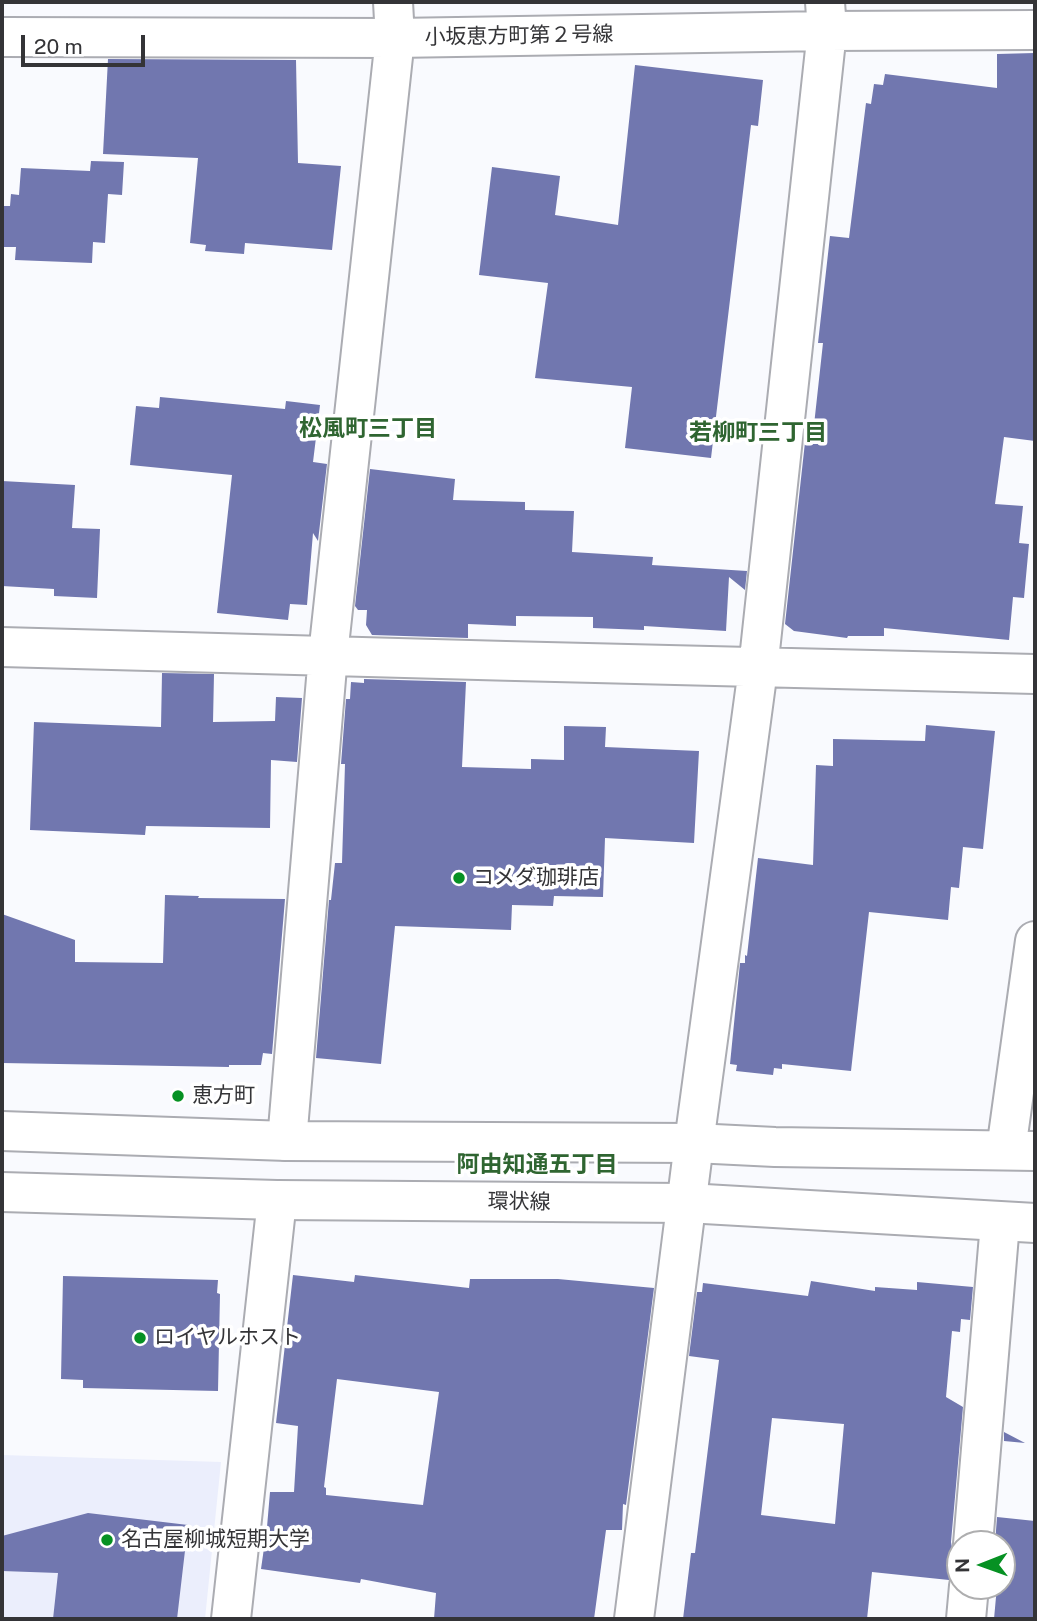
<!DOCTYPE html>
<meta charset="utf-8">
<style>
body{margin:0}
#map{position:relative;width:1037px;height:1621px;overflow:hidden;background:#f9fafe;font-family:"Public Sans",sans-serif}
canvas{display:block}
.frame{position:absolute;inset:0;border:4px solid #343437;pointer-events:none}
.north{position:absolute;left:946px;top:1530px;width:70px;height:70px;box-sizing:border-box;background:#fff;border:2px solid #aeaeaf;border-radius:50%;rotate:269deg;font-size:19px;font-weight:700;line-height:28px;text-align:center;color:#343437}
.north::after{content:'';display:block;margin:auto;width:24px;height:32px;background:#069123;clip-path:polygon(50% 0,100% 100%,50% 72%,0 100%)}
.scale{position:absolute;left:21px;top:35px;width:124px;height:32px;box-sizing:border-box;border:4px solid #343437;border-top:0;padding-left:9px;font-size:21px;line-height:24px;white-space:nowrap;color:#343437;-webkit-text-stroke:5px #fff;paint-order:stroke}
</style>
<div id="map">
<canvas width="1037" height="1621"></canvas>
<div class="frame"></div>
<div class="north">N</div>
<div class="scale">20 m</div>
</div>
<script>
const context = document.querySelector('canvas').getContext('2d');
context.lineJoin = 'round';
function fillPath(path, color) { context.fillStyle = color; context.fill(path, 'evenodd'); }
function strokePath(path, color, width, dash) { context.strokeStyle = color; context.lineWidth = width; context.lineCap = dash ? 'butt' : 'round'; context.setLineDash(dash || []); context.stroke(path); }
function drawText(font, color, halo, rows, align = 'center') {
  context.font = font + ' "Public Sans","Noto Sans JP",sans-serif'; context.lineWidth = 7; context.setLineDash([]); context.textBaseline = 'middle'; context.strokeStyle = halo; context.fillStyle = color; for (const [text, x, y, turn = 0] of rows) {
    context.save(); context.translate(x, y); context.rotate((+turn || 0) * Math.PI / 180); context.textAlign = isNaN(turn) ? turn : align; if (halo) context.strokeText(text, 0, 0); context.fillText(text, 0, 0); context.restore();
  }
}
fillPath(new Path2D(`
 M2,1455l219,7 -16,157h-203z`), '#ebeefc');
fillPath(new Path2D(`
 M1035,53v388l-31,-4 -9,67 28,2 -4,37 10,1 -5,54 -11,-1 -4,43 -125,-12v8h-36l-1,2 -53,-7 -9,-7 22,-200 7,1 9,-82h-5l12,-107 19,2 17,-135 5,1 3,-20 9,1 2,-11 112,14v-34z
 M108,59l188,1 2,103 43,3 -9,84 -87,-7 -1,11 -39,-3 1,-6 -16,-2 8,-85 -95,-4z
 M635,65l128,15 -5,46 -7,-1 -40,333 -86,-10 7,-61 -97,-9 13,-95 -69,-8 13,-108 68,9 -5,39 63,10z
 M91,161l33,1 -2,33 -14,-1 -3,49 -12,-1 -1,21 -77,-3 1,-13h-13l1,-41h6l1,-12 8,1 2,-27 69,3z
 M160,397l125,12 1,-8 34,4 -7,57 14,2 -9,77 -5,-8 -6,72 -17,-1 -2,16 -71,-7 15,-138 -102,-10 6,-59 23,2z
 M370,469l85,10 -2,21 72,2v8l49,1 -2,41 81,5 -1,8 95,6 -2,19 -16,-13 -3,54 -82,-5v4l-51,-2v-11l-77,-1v10l-48,-2v14l-96,-3 -6,-10 1,-15h-9l-3,-4z
 M2,481l73,4 -3,43 28,1 -3,69 -43,-2v-7l-52,-3z
 M162,673l52,1 -1,48 62,-1 1,-24 26,1 -5,64 -26,-2 -1,68 -124,-2 -1,9 -115,-5 4,-108 127,5z
 M364,679l102,3 -4,85 69,2v-10l33,1v-34l42,1 -1,20 94,4 -5,92 -89,-5 -2,59 -49,-1 -1,10 -41,-1 -1,25 -116,-4 -14,138 -65,-6 13,-158h2l4,-37h7l3,-99h-4l5,-65h4l1,-17 13,1z
 M926,725l69,6 -12,118 -20,-2 -4,41 -8,-1 -3,33 -79,-8 -18,159 -69,-7v5l-8,-1 -1,7 -37,-4 1,-6 -7,-1 10,-101h5v-8l2,1 11,-98 55,7 3,-100 17,1v-27l92,2z
 M165,895l34,1 -1,2 87,1 -13,155 -9,-1 -2,12h-32v2l-227,-4v-149l73,26v22l88,1z
 M293,1275l61,7 1,-7 114,13 1,-9h88l96,9 -28,217 -3,-1 -1,26h-16l-12,89h-160l2,-26 -75,-14 -1,4 -99,-14 6,-42 3,-35h24l4,-66 -22,-3zM337,1379l102,13 -16,113 -97,-10v-7l-2,-1z
 M63,1276l155,4 -1,13 3,1 -2,97 -135,-3v-8l-22,-1z
 M811,1281l64,10v-4l42,3v-8l56,5 -3,33 -9,-1 -1,13 -8,-1 -6,66 17,10 -12,135 2,11 7,8v5l-8,7 -3,7 -77,-8 -5,47h-184l8,-66h4l24,-193 -30,-4 8,-64h5l1,-9 105,13zM772,1418l72,6 -9,100 -74,-9z
 M1004,1432l21,11 -21,-2z
 M88,1513l100,12 -11,94h-124l5,-46 -56,-2v-35z
 M997,1517l38,4v98h-41l3,-33h5v-42h-7z`), '#7177af');
const minor = new Path2D(`
 M2,37l393,1 432,-7 208,-1
 M2,647c344,8 689,21 1033,27
 M287,1141l41,-486 67,-617 -2,-36
 M1006,1150l29,-209
 M973,1544l27,-321
 M231,1619l46,-419
 M634,1619l60,-476 64,-474 69,-638 -2,-29
 M966,1619l3,-33`);
const major = new Path2D(`
 M2,1131l285,10 407,2 81,4 260,4
 M2,1192l275,8 410,3 348,20`);
strokePath(minor, '#abacb2', 42);
strokePath(major, '#abacb2', 42);
strokePath(minor, '#fff', 38);
strokePath(major, '#fff', 38);
for (const [x, y, r, color] of [
 [459,878,7,"#069123"],
 [178,1096,7,"#069123"],
 [140,1338,7,"#069123"],
 [107,1540,7,"#069123"]
]) { const dot = new Path2D(); dot.arc(x, y, r, 0, 2 * Math.PI); context.fillStyle = color; context.fill(dot); strokePath(dot, '#fff', 2.5); }
drawText('21px', '#343437', '#fff', [
 ["小坂恵方町第２号線",519,36,-1],
 ["環状線",519,1202,1]
]);
drawText('21px', '#343437', '#fff', [
 ["コメダ珈琲店",473,878],
 ["恵方町",192,1096],
 ["ロイヤルホスト",154,1338],
 ["名古屋柳城短期大学",121,1540]
], 'left');
drawText('bold 23px', '#2f6531', '#fff', [
 ["松風町三丁目",368,429],
 ["若柳町三丁目",758,433],
 ["阿由知通五丁目",537,1165]
]);
</script>
